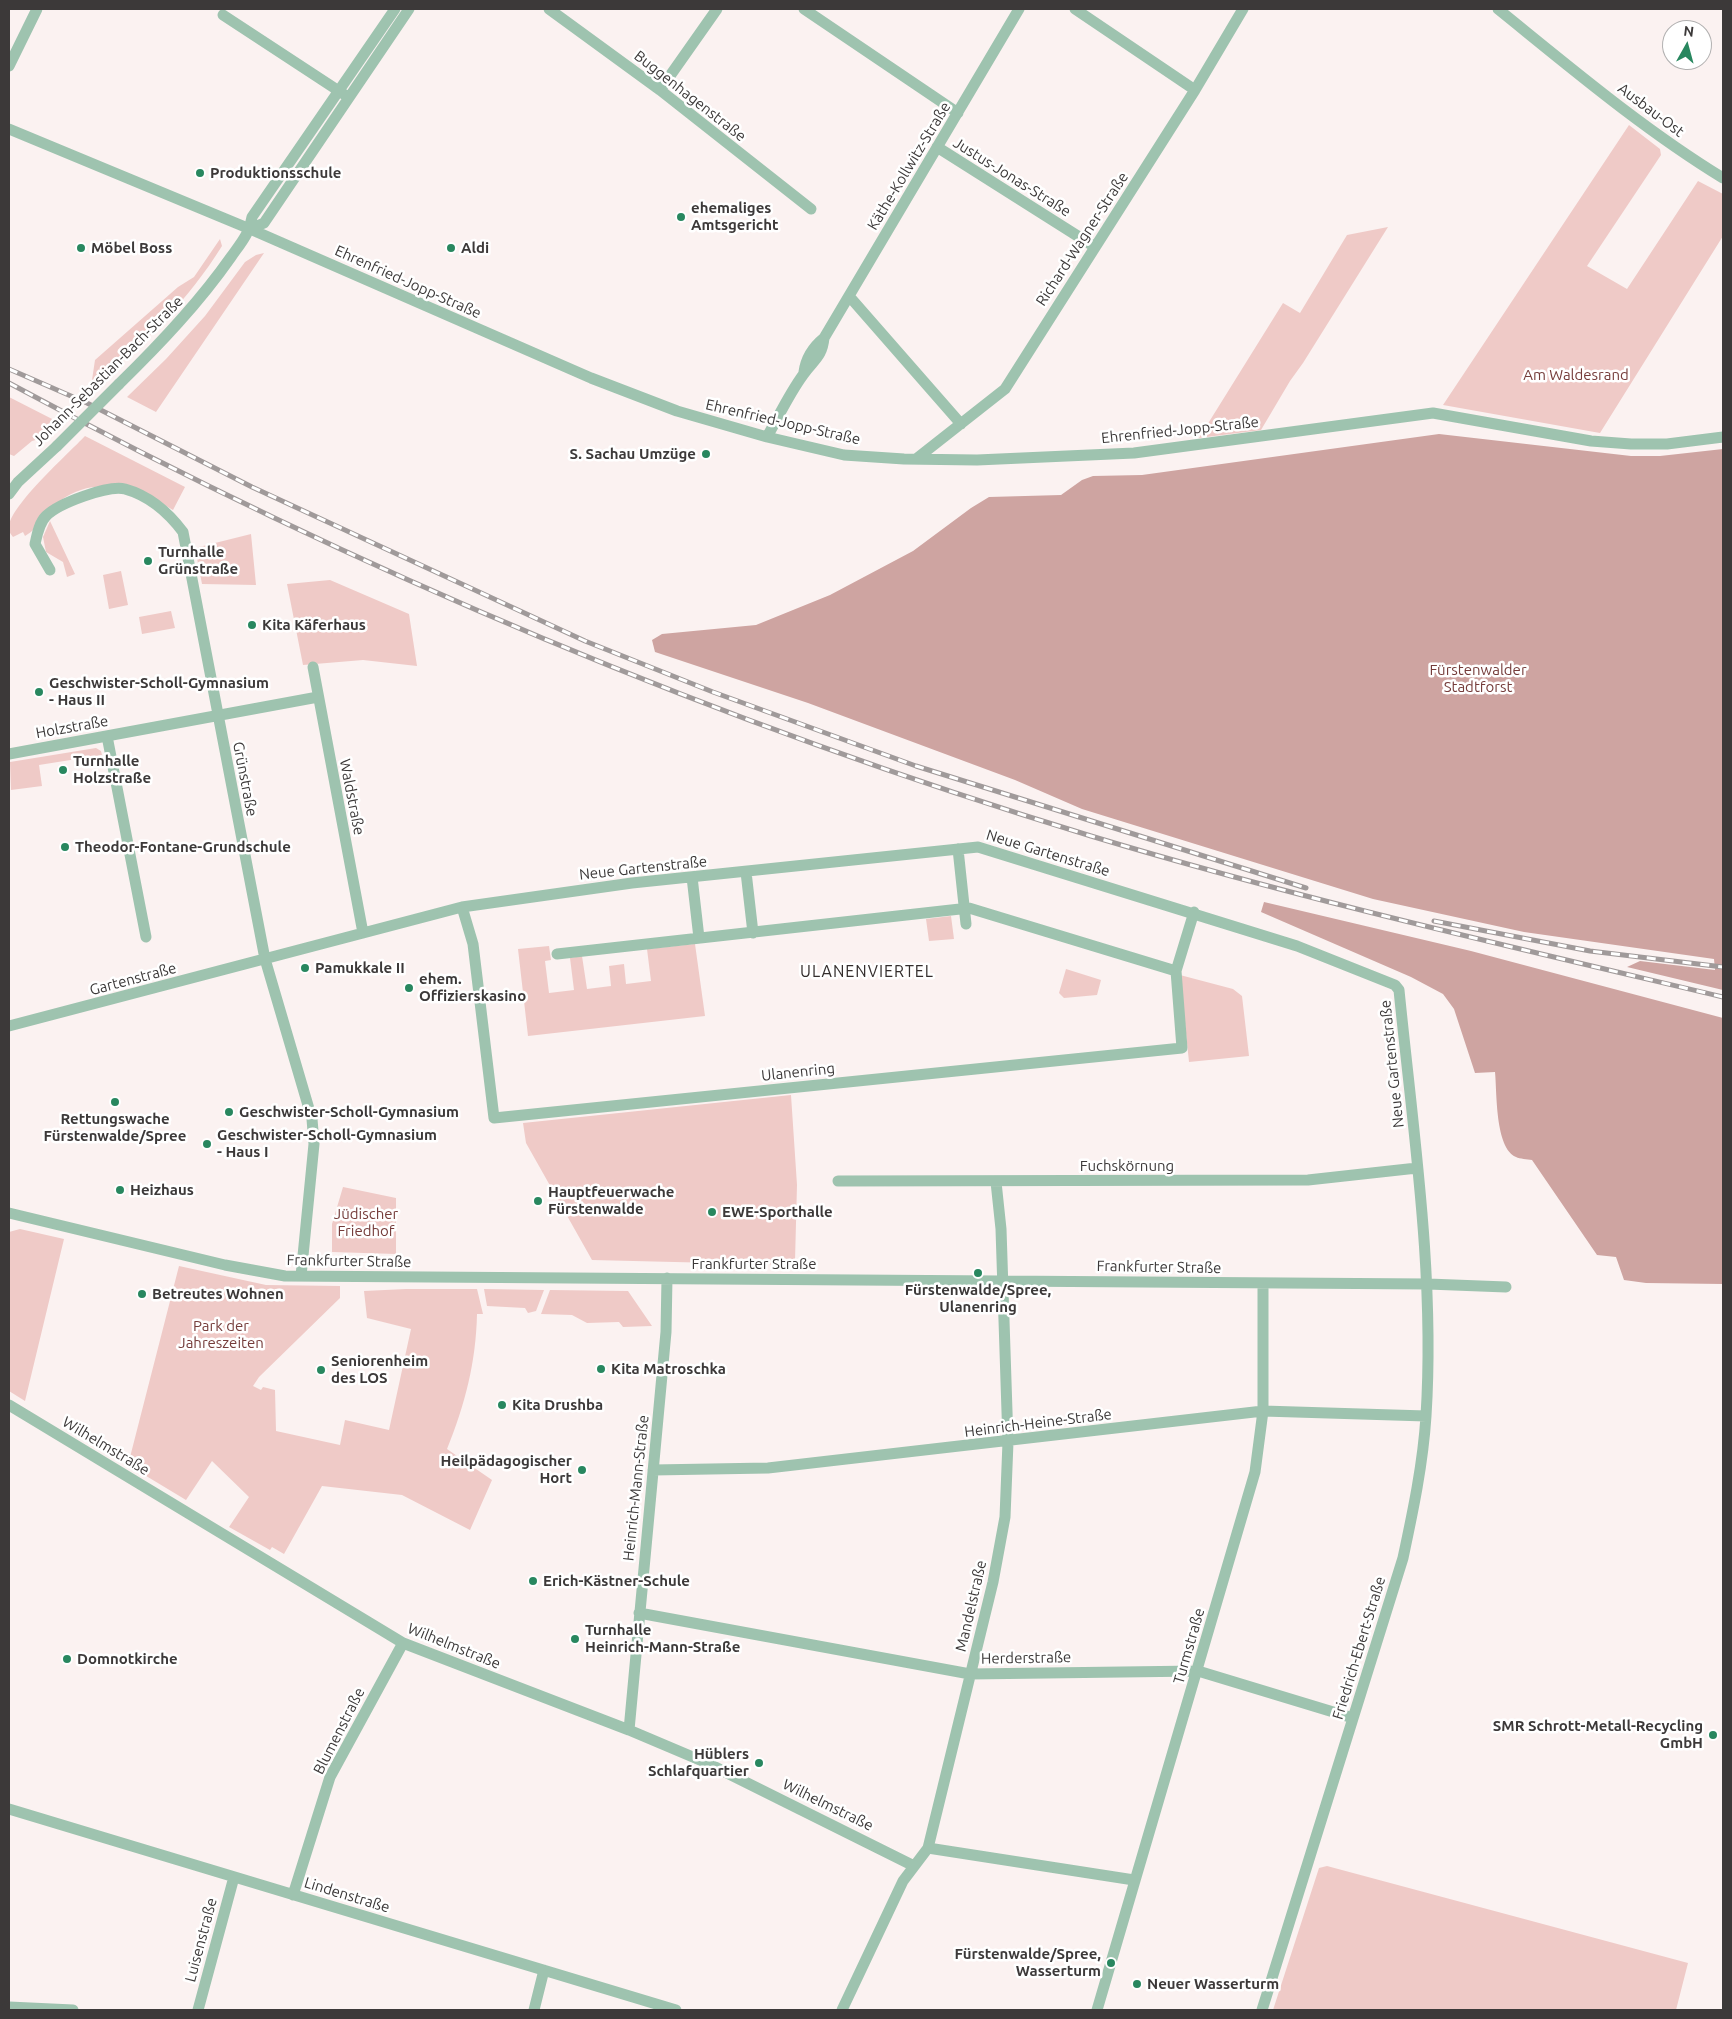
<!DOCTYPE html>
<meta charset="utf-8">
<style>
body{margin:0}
#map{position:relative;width:1732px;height:2019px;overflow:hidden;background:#fbf2f1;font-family:Ubuntu,sans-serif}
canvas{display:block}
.frame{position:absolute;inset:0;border:10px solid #3c3939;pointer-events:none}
.north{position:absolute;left:1662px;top:20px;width:50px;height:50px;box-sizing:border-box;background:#fff;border:1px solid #b1b0b0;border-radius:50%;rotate:7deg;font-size:14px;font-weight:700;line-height:20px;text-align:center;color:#3c3939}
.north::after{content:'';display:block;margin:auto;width:18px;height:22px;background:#28875f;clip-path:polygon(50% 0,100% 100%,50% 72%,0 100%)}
</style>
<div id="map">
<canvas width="1732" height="2019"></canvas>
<div class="frame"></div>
<div class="north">N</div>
</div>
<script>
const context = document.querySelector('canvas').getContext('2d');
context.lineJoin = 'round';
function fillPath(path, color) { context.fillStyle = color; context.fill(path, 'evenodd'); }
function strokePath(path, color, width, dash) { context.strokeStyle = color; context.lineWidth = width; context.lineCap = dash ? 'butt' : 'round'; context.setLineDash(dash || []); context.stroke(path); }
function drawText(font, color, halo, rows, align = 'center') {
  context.font = font + ' Ubuntu,sans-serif'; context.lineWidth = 5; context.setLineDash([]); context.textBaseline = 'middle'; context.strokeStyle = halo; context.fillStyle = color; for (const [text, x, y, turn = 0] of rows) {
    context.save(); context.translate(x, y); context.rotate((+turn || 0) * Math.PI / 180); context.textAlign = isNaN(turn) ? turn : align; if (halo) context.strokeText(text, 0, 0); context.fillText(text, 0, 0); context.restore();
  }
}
fillPath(new Path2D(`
 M1629,125l31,24 1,6 -74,111 40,23 71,-108 25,13v42l-123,197 -157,-28z
 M1388,227l-85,136 -13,18 -29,49 -62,8 84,-135 17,10 47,-78z
 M220,239l2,7c-33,53 -76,96 -124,137l-6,-3 3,-20 83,-73 16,-10z
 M264,253l-108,159 -29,-15 39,-38 39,-43 40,-54 11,-7z
 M9,397l49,25 -15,16 -11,3 -18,15 -5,-2z
 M85,436l100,51 -12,23c-32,-21 -79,-36 -113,-9 -13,10 -20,27 -35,35l-2,-4 -10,5c-3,-4 -5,-6 -4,-11 3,-22 59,-72 76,-90z
 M50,521l25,53 -8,3 -4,-15 -17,-10 -3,-15z
 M251,534l5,51 -54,-1 -7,-36z
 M121,571l7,34 -19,4 -6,-34z
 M330,580l79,34 8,52 -54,-6 -60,5 -16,-81z
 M171,611l4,17 -33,6 -3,-17z
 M96,748l5,3 1,4 -63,10 3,21 -31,4 -1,-28z
 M951,916l3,23 -25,2 -3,-22z
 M695,944l10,72 -177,20 -10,-87 31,-3 2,14 -6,1 4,32 25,-3 -4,-32 12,-2 5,33 24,-3 -2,-20 15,-2 2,20 25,-3 -4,-32z
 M1066,969l35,11 -4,15 -33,3 -5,-5z
 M1180,975l53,14 9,7 7,60 -60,6z
 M791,1095l6,90 -2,76 3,4 -206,-5 -66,-117 -3,-20z
 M343,1187l53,11v56l-64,-2v-28z
 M20,1229l44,10 -39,162 -16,-10v-159z
 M179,1266l87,19 74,1v12l-81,79 -6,9 8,4 2,-3 12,3 1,41 64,14 5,-25 44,10 22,-101 -44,-11 -3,-27 42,-2h71l6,25h-6c-1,48 -12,91 -30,135l45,31 -22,50 -68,-35 -80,-9 -38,68 -12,-7 -2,3 -41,-23 20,-30 -37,-36 -26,39 -58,-35z
 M484,1289l60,1 -8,21 -8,2 -3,-5 -38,-2z
 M550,1290l78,1 24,35 -29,1 -4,-5 -32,1 -15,-8 -31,-1z
 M1327,1866l361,97 -12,47h-403l46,-142z`), '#efcac7');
fillPath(new Path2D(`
 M1439,434l192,22h29l63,-7v541l-96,-23 13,-6 75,9 -1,-11 -190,-27 -151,-33 -291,-90 -67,-29 -207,-77 -153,-51 -3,-12 10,-6 94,-9 74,-30 83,-44 58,-43 18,-11 72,-2 21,-15 11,-4 49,-1z
 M1264,902l207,49 252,67v266l-77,-1 -22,-3 -8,-23 -19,-2 -65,-95c-5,-1 -12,-1 -16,-3 -21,-9 -19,-65 -21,-85l-20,1 -21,-64 -11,-15 -32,-17 -150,-65z`), '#cea4a1');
strokePath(new Path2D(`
 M549,9l111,81 151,119
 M804,9l154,104
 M1075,9l120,81
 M1498,9c73,59 145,120 225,169
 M223,15l122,80
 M9,66l28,-57
 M660,90l57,-81
 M9,129l241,100 341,149 86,33 90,26 77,18 60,4 73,1 157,-7 299,-40 158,28 40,3h36l56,-7
 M937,147l158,100
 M250,229l14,-6 145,-214
 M849,296l112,128
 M804,372c2,-15 9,-25 20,-34
 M119,384c41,-40 79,-80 112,-127 9,-13 19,-24 21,-40l143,-208
 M767,437c12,-21 22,-43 36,-62 10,-15 19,-17 21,-37l195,-329
 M916,459l89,-70 190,-299 48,-81
 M9,494l9,-12 39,-36
 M50,570l-15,-26c2,-9 4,-21 11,-28 13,-13 62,-31 79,-27 25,7 43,23 58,43l82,427 47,160 2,25 -13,132
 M313,667l50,266
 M107,736l39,201
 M9,754l309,-57
 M958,849l8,75
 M746,872l7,61
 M692,877l7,61
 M462,907l11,37 21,174 688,-70 -6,-77 18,-59
 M557,954l412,-46 207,63
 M9,1026l453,-119 170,-24 346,-36 319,99 98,39 4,5c14,141 36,284 27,426 -3,48 -13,95 -23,142l-141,452
 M838,1181l470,-1 109,-12
 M9,1213l216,52 60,11 1143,8 78,3
 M9,1405l394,238 226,87 78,33 207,103
 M653,1470l115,-2 495,-57 163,5
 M639,1613l331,61 228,-3 155,47
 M629,1730l37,-398 1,-54
 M9,1809l667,201
 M928,1848l206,32
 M293,1895l37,-118 73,-134
 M9,2007l64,3
 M198,2010l36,-133
 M534,2010l10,-40
 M842,2010l61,-129 25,-33 65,-266 12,-65 3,-75 -7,-213 -5,-47
 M1097,2010l158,-538 8,-61v-128`), '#9ec3af', 11);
const rail = new Path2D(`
 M9,369l78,34 165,84 333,154 128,51 203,74 390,122
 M9,383c345,186 707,339 1082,453 209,63 421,111 632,161
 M1434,921l156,30 133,16`);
strokePath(rail, '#a09a9a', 5);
strokePath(rail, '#fff', 3, [9]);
strokePath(new Path2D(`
 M57,446l62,-62`), '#9ec3af', 11);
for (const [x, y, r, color] of [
 [200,173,5,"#28875f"],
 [681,217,5,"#28875f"],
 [81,248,5,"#28875f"],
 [451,248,5,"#28875f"],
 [706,454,5,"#28875f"],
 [148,561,5,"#28875f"],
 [252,625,5,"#28875f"],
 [39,692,5,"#28875f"],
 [63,770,5,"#28875f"],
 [65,847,5,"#28875f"],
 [305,968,5,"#28875f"],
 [409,988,5,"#28875f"],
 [115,1102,5,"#28875f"],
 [229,1112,5,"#28875f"],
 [207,1144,5,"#28875f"],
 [120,1190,5,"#28875f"],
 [538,1201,5,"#28875f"],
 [712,1212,5,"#28875f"],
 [978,1273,5,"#28875f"],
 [142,1294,5,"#28875f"],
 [601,1369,5,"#28875f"],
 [321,1370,5,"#28875f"],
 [502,1405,5,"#28875f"],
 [582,1470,5,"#28875f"],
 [533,1581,5,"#28875f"],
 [575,1639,5,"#28875f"],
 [67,1659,5,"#28875f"],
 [1713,1735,5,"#28875f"],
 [759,1763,5,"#28875f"],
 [1111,1963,5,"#28875f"],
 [1137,1984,5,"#28875f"]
]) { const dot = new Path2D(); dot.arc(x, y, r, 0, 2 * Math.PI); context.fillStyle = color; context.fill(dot); strokePath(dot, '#fff', 2); }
drawText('15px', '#3c3939', '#fff', [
 ["Buggenhagenstraße",690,96,38],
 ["Ausbau-Ost",1651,110,37],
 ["Käthe-Kollwitz-Straße",909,166,-59],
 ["Justus-Jonas-Straße",1012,177,32],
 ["Richard-Wagner-Straße",1082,239,-57],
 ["Ehrenfried-Jopp-Straße",408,282,24],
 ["Johann-Sebastian-Bach-Straße",108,371,-45],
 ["Ehrenfried-Jopp-Straße",783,422,13],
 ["Ehrenfried-Jopp-Straße",1180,430,-6],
 ["Holzstraße",72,727,-10],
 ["Grünstraße",245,779,79],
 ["Waldstraße",352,797,79],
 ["Neue Gartenstraße",1048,853,17],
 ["Neue Gartenstraße",643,868,-6],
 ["Gartenstraße",133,979,-15],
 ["Neue Gartenstraße",1392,1064,-96],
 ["Ulanenring",798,1072,-6],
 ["Fuchskörnung",1127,1166],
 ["Frankfurter Straße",349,1261,1],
 ["Frankfurter Straße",754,1264],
 ["Frankfurter Straße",1159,1267,1],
 ["Heinrich-Heine-Straße",1038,1423,-7],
 ["Wilhelmstraße",106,1446,31],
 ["Heinrich-Mann-Straße",636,1488,-84],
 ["Mandelstraße",971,1606,-77],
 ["Wilhelmstraße",454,1646,22],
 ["Turmstraße",1189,1646,-74],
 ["Friedrich-Ebert-Straße",1359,1648,-73],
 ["Herderstraße",1026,1658,-1],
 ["Blumenstraße",339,1731,-63],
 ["Wilhelmstraße",828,1805,26],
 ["Lindenstraße",347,1895,17],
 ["Luisenstraße",201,1940,-75]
]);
drawText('bold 15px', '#3c3939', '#fff', [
 ["Produktionsschule",210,173],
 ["ehemaliges",691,208],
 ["Amtsgericht",691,225],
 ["Möbel Boss",91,248],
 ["Aldi",461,248],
 ["S. Sachau Umzüge",696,454,"right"],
 ["Turnhalle",158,552],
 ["Grünstraße",158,569],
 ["Kita Käferhaus",262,625],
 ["Geschwister-Scholl-Gymnasium",49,683],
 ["- Haus II",49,700],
 ["Turnhalle",73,761],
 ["Holzstraße",73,778],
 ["Theodor-Fontane-Grundschule",75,847],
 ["Pamukkale II",315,968],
 ["ehem.",419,979],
 ["Offizierskasino",419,996],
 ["Geschwister-Scholl-Gymnasium",239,1112],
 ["Rettungswache",115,1119,"center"],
 ["Fürstenwalde/Spree",115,1136,"center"],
 ["Geschwister-Scholl-Gymnasium",217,1135],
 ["- Haus I",217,1152],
 ["Heizhaus",130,1190],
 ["Hauptfeuerwache",548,1192],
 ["Fürstenwalde",548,1209],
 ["EWE-Sporthalle",722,1212],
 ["Fürstenwalde/Spree,",978,1290,"center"],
 ["Ulanenring",978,1307,"center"],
 ["Betreutes Wohnen",152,1294],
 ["Seniorenheim",331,1361],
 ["des LOS",331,1378],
 ["Kita Matroschka",611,1369],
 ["Kita Drushba",512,1405],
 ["Heilpädagogischer",572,1461,"right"],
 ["Hort",572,1478,"right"],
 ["Erich-Kästner-Schule",543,1581],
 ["Turnhalle",585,1630],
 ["Heinrich-Mann-Straße",585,1647],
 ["Domnotkirche",77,1659],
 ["SMR Schrott-Metall-Recycling",1703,1726,"right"],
 ["GmbH",1703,1743,"right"],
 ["Hüblers",749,1754,"right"],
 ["Schlafquartier",749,1771,"right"],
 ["Fürstenwalde/Spree,",1101,1954,"right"],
 ["Wasserturm",1101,1971,"right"],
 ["Neuer Wasserturm",1147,1984]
], 'left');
drawText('15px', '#753c3a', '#fff', [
 ["Am Waldesrand",1576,375],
 ["Fürstenwalder",1478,670],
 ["Stadtforst",1478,687],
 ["Jüdischer",366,1214],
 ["Friedhof",366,1231],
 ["Park der",221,1326],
 ["Jahreszeiten",221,1343]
]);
context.letterSpacing = '1px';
drawText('16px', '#332d2c', '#fff', [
 ["ULANENVIERTEL",867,972]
]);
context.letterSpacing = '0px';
</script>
